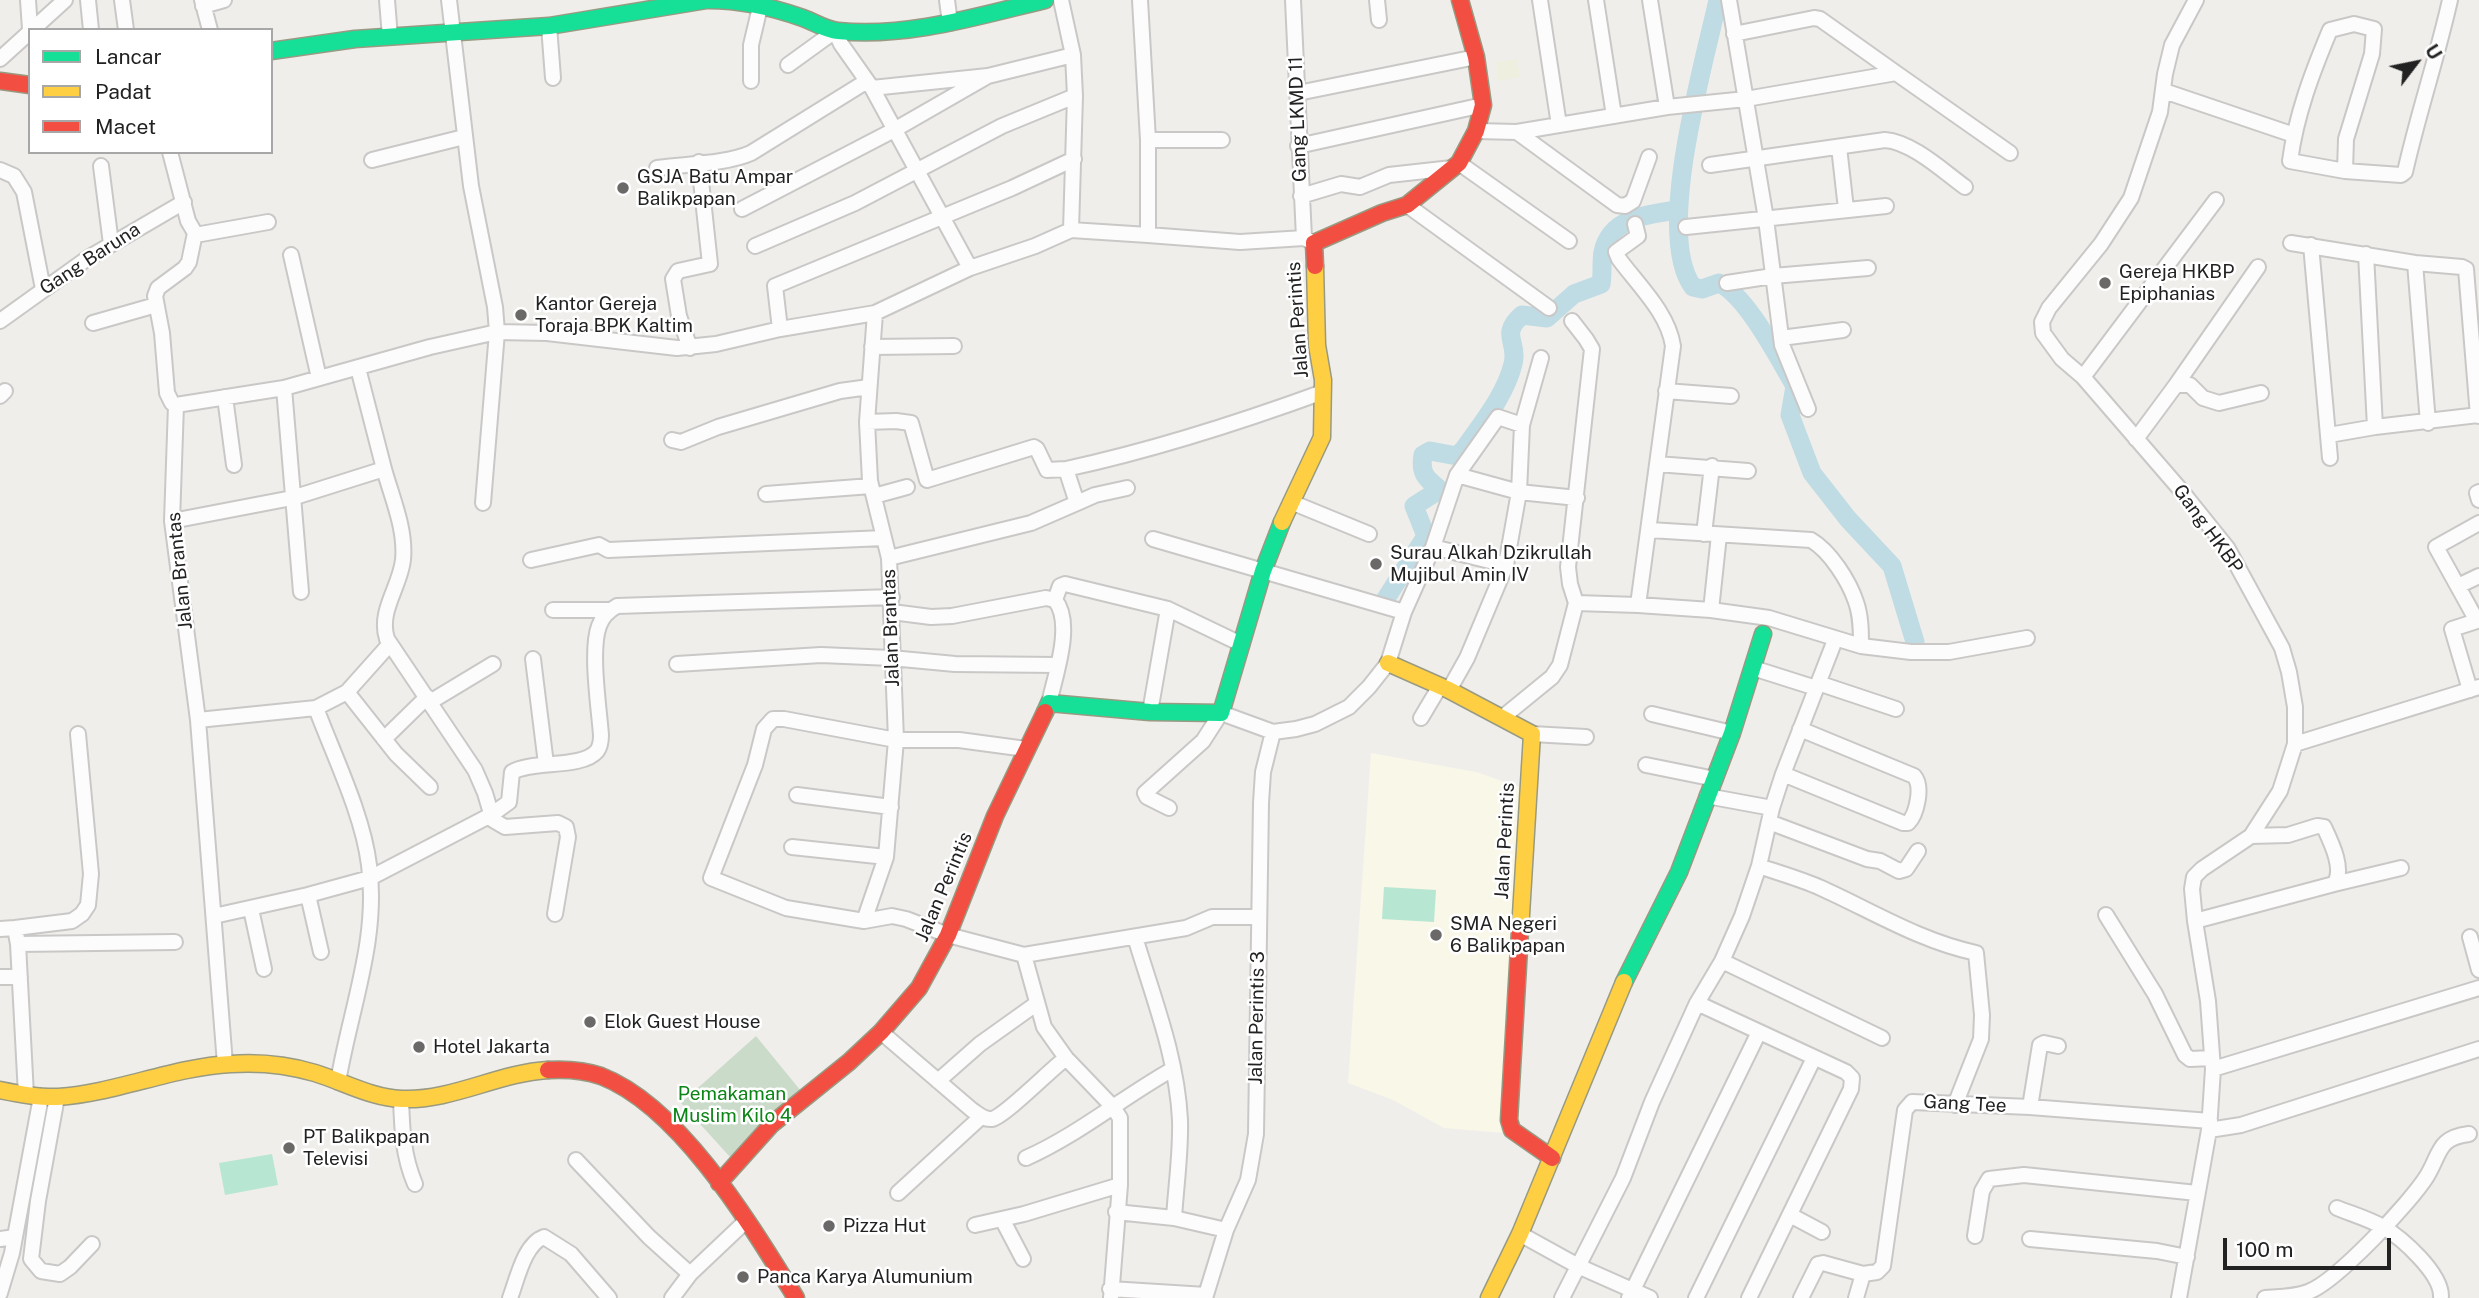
<!DOCTYPE html>
<style>
body{margin:0}
#map{position:relative;width:2479px;height:1298px;overflow:hidden;background:#f0eeeb;font-family:"Public Sans",sans-serif}
canvas{display:block}
.legend{position:absolute;left:28px;top:28px;width:245px;height:126px;box-sizing:border-box;background:#fff;border:2px solid #a7a7a7;margin:0;padding:9px 12px;list-style:none;font-size:21px;color:#222}
.legend li{display:flex;align-items:center;gap:14px;height:35px}
.legend b{width:35px;border:2px solid #a7a7a7}
.north{position:absolute;left:2381px;top:28px;width:70px;height:70px;-webkit-text-stroke:5px #fff;paint-order:stroke;rotate:58deg;font-size:19px;font-weight:700;line-height:28px;text-align:center;color:#222}
.north::after{content:'';display:block;margin:auto;width:24px;height:32px;background:#222;clip-path:polygon(50% 0,100% 100%,50% 72%,0 100%)}
.scale{position:absolute;left:2223px;top:1238px;width:168px;height:32px;box-sizing:border-box;border:4px solid #222;border-top:0;padding-left:9px;font-size:21px;line-height:24px;white-space:nowrap;color:#222;-webkit-text-stroke:5px #fff;paint-order:stroke}
</style>
<div id="map">
<canvas width="2479" height="1298"></canvas>
<ul class="legend">
<li><b style="height:9px;background:#16e098"></b>Lancar</li>
<li><b style="height:9px;background:#ffcf43"></b>Padat</li>
<li><b style="height:9px;background:#f24e42"></b>Macet</li>
</ul>
<div class="north">U</div>
<div class="scale">100 m</div>
</div>
<script>
const context = document.querySelector('canvas').getContext('2d');
context.lineJoin = 'round';
function fillPath(path, color) { context.fillStyle = color; context.fill(path, 'evenodd'); }
function strokePath(path, color, width, dash) { context.strokeStyle = color; context.lineWidth = width; context.lineCap = dash ? 'butt' : 'round'; context.setLineDash(dash || []); context.stroke(path); }
function drawText(font, color, halo, rows, align = 'center') {
  context.font = font + ' "Public Sans",sans-serif'; context.lineWidth = 5; context.setLineDash([]); context.textBaseline = 'middle'; context.strokeStyle = halo; context.fillStyle = color; for (const [text, x, y, turn = 0] of rows) {
    context.save(); context.translate(x, y); context.rotate((+turn || 0) * Math.PI / 180); context.textAlign = isNaN(turn) ? turn : align; if (halo) context.strokeText(text, 0, 0); context.fillText(text, 0, 0); context.restore();
  }
}
fillPath(new Path2D(`
 M1371,753l105,19 44,15 -16,346 -60,-5 -51,-28 -45,-17z`), '#f8f7e8');
fillPath(new Path2D(`
 M1517,59l3,18 -22,4 -2,-19z`), '#efefdf');
fillPath(new Path2D(`
 M756,1036l45,55 -71,66 -49,-54z`), '#cadbca');
fillPath(new Path2D(`
 M1384,887l52,3 -2,32 -52,-3z
 M272,1154l6,31 -53,10 -6,-32z`), '#b7e6d2');
strokePath(new Path2D(`
 M1718,0c-14,64 -64,235 -25,287l9,2 17,-6c28,13 60,76 76,103l-5,29 22,58 36,46 44,47 23,76
 M1385,600l41,-64 -12,-30 22,-14 2,-4c-13,-10 -18,-16 -15,-33l7,-4 27,5 7,-7c18,-26 41,-53 49,-85 6,-22 -14,-29 9,-49l25,3 27,-24 27,-10c2,-11 0,-21 2,-32 7,-35 46,-38 75,-42`), '#bfdbe3', 19);
const street = new Path2D(`
 M28,0l2,29
 M88,0l3,30
 M122,0l4,30
 M202,0l8,30
 M387,0l3,37
 M449,0l22,186 24,121 2,25 -14,171
 M947,0l3,23
 M1061,0l12,55 2,41 -4,134
 M1140,0l8,140v95l92,7 64,-4 10,5
 M1293,0l11,238
 M1377,0l2,20
 M1540,0l19,125
 M1596,0l18,116
 M1650,0l17,107
 M1729,0l37,219 16,126 26,64
 M203,6l21,-6
 M549,26l4,52
 M1734,34l80,-16 6,1 76,54
 M0,59l65,-59
 M788,65l47,-34 6,13 31,44 98,180 65,-22 36,-16 77,5
 M751,81v-36l9,-38
 M872,88l116,-12 85,-21
 M2164,91l130,44
 M1298,93l178,-36
 M1476,131l41,1 150,-25 79,-8 150,-26 114,80
 M1517,132l100,73 8,1 8,-5 16,-44
 M1148,140h74
 M1298,146l185,-41
 M1839,147l7,62
 M170,152l18,69 7,12 6,1 67,-12
 M372,160l92,-23
 M1459,163l110,78
 M1710,165l175,-25c27,2 58,31 80,47
 M101,166l10,78
 M657,168c29,-4 69,-4 94,-15l116,-72
 M0,170l14,6 10,16 19,97
 M2345,171l1,-32 26,-85 2,-25 -20,-5 -24,6c-18,43 -34,85 -40,131l55,10 56,4 4,-3c13,-58 32,-114 45,-172
 M1301,196l40,-12 19,3 29,-12 63,-7
 M1407,205l142,103
 M742,209l152,-79 94,-54
 M1635,224l3,12 -22,16 3,7c20,27 49,54 54,87l-35,259 73,5 58,8 92,28 50,6h38l78,-14
 M1686,227l200,-21
 M2291,243l124,20 47,4 4,2 12,147
 M2311,245l19,213
 M755,246l100,-43 147,-77 73,-30
 M2366,254l9,173
 M291,255l28,123
 M2415,263l13,160
 M1727,283l46,-7 95,-8
 M875,313l95,-45
 M0,321l88,-63 96,-56
 M93,323l63,-18
 M780,329l-5,-43 237,-98 62,-29
 M1781,338l62,-8
 M872,347l82,-1
 M690,348l-11,-32 -6,-37 5,-8 32,-7 -11,-102
 M2083,377l133,-177
 M2176,385h14l13,13 16,5 42,-10
 M284,388l17,204
 M1666,391l65,5
 M0,396l5,-5
 M225,397l9,68
 M176,405l108,-17 146,-41 67,-15 50,1 130,15 39,-4 64,-15 95,-16 -8,109 3,59 19,77 7,182 -10,117 -22,64
 M176,405l-4,116 26,199 27,344
 M176,405l-4,-2 -5,-10 -5,-60 -7,-37 3,-8 27,-20 4,-6 6,-29
 M867,422l29,-1 15,2 16,57 107,-33 3,2 10,21 19,-1
 M2329,435l46,-8 104,-12
 M2136,439l40,-54 82,-118
 M672,440l9,2 37,-15 122,-36 29,-4
 M1657,464l91,7
 M384,469c8,29 22,60 19,91 -3,27 -25,51 -16,79l88,131 10,23 8,27 12,7 53,-4 8,4 2,10 -13,77
 M1457,475l62,17 58,6
 M2479,492l-2,1 2,7
 M766,494l105,-8
 M874,496l33,-9
 M1291,502l78,32
 M1077,503l18,-8 32,-7
 M172,521l120,-23 92,-29 -26,-101
 M1650,530l161,10c19,11 38,41 45,62 5,14 5,30 5,44
 M1704,534l8,-68
 M1153,539l251,73
 M1433,547l73,18
 M889,558l142,-35 46,-20 -11,-34c88,-19 172,-46 257,-77
 M531,560l68,-15 9,5 276,-12
 M2458,586l21,-10
 M1055,600l5,-14 5,-2 103,25 73,35
 M1576,603l62,2
 M553,610h57
 M1711,610l8,-75
 M892,612l39,5 21,-1 94,-18 9,2c19,23 0,76 -6,103
 M389,645l-42,47 49,62 34,33
 M533,659l13,105
 M677,664l144,-9 70,3 64,6 102,1
 M1753,668l63,20
 M1818,683l78,26
 M1449,690l18,-32 39,-93 13,-73 3,-67 19,-67
 M2470,690l-18,-61 25,-8 -41,-74 43,-24
 M430,702l63,-38
 M316,708c18,48 47,107 53,157 10,74 -19,145 -31,217
 M1150,712l18,-103
 M1652,714l80,19
 M1503,717l49,-40 8,-12 16,-62 -6,-19 -2,-17 24,-218 -6,-10 -14,-18
 M1421,718l19,-32
 M198,720l118,-12 31,-16
 M1532,734l54,3
 M384,739l43,-42
 M2295,744l184,-57
 M1026,749l-67,-9h-63l-112,-21h-11l-9,10 -9,36 -44,113 75,30 78,13 28,-5 14,3 42,16 76,20 162,-27 26,-11h46
 M1646,765l69,14
 M1783,774l120,49h5c9,-9 15,-37 6,-47l-114,-47
 M797,795l94,12
 M1707,796l65,12
 M1169,808l-22,-11 -2,-4 58,-52 18,-28 52,19 23,-3 19,-5 34,-17 20,-20 19,-24 16,-51 29,-65 24,-72 41,-58 24,8
 M1769,822l98,37 13,2 19,10 7,-2 12,-18
 M792,847l94,10
 M1759,866c20,7 42,13 62,22 51,23 99,53 155,65l6,62 -1,24 -26,66
 M2334,884l67,-16
 M308,895l13,57
 M251,909l13,60
 M2106,915l49,79 30,61 5,4 22,-1
 M214,916l94,-21 62,-17 121,-63 18,-13 3,-30c21,-12 70,-3 85,-21 3,-4 4,-10 4,-16 -2,-27 -11,-85 -2,-109 3,-9 9,-15 18,-20l275,-9
 M2195,921l139,-37c11,-14 -3,-42 -10,-57l-7,-1 -29,9 -37,1
 M15,928l57,-7 10,-7 6,-9 3,-31 -13,-140
 M0,929l15,-1 3,16 8,151
 M1135,937c18,60 42,120 45,183 1,32 -4,66 -6,98l52,12
 M2470,937l9,33
 M18,944l157,-2
 M1024,955l20,72 22,31 47,49 7,11v67l-9,113
 M1722,961l160,77
 M0,977h20
 M1697,1003l149,69 6,6 -1,11 -102,209
 M881,1032l91,78c6,4 12,10 20,9 13,-3 59,-50 74,-61
 M2213,1069l266,-81
 M938,1081l42,-37 56,-40
 M57,1097l-19,104 -7,58 10,12 19,3 10,-7 22,-23
 M401,1099c1,30 2,57 14,85
 M2030,1107l10,-62 4,-2 14,3
 M2209,1130l32,-5 238,-76
 M1026,1158c52,-23 97,-61 147,-89
 M576,1160l73,77 41,37
 M898,1193l83,-76
 M2337,1208c15,6 32,11 46,19 19,11 58,46 58,69
 M1116,1212l58,6
 M1790,1215l32,17
 M1002,1219l21,40
 M975,1225l49,-11 96,-29
 M1520,1234l58,32 72,32
 M1975,1236l7,-45 7,-12 35,-4 173,18
 M0,1239l15,-2
 M2030,1239l127,12 30,6
 M1110,1289l96,6
 M0,1293l12,-40 29,-156
 M510,1298c7,-18 14,-54 34,-61l27,17 38,44
 M672,1298l18,-24 56,-53
 M1205,1298l21,-68 22,-50 8,-46 5,-331 2,-31 10,-40
 M1562,1298l61,-120 29,-76 45,-99 25,-42 20,-45 17,-50 13,-58 11,-34 52,-134
 M1629,1298l130,-266
 M1696,1298l118,-240
 M1801,1298l17,-34 5,-1 40,11 14,-2 6,-6 22,-156 7,-8 118,5 180,14
 M1856,1298l7,-24
 M2179,1298l30,-168 4,-61 -5,-68 -13,-80 -3,-32 2,-12 8,-8 49,-33 29,-45 15,-47v-37l-6,-35 -7,-24 -54,-99 -49,-61 -96,-111 -21,-18 -19,-26 -1,-11 7,-14 52,-64 30,-46 29,-86 5,-38 7,-29 24,-45
 M2265,1298c14,-1 30,-1 43,-6 28,-10 103,-90 119,-116 14,-23 10,-38 42,-42`);
const fast = new Path2D(`
 M708,0c32,0 64,7 95,18 11,4 23,12 35,13 70,7 140,-15 207,-31
 M271,51l84,-12 194,-13 158,-26
 M1045,712l4,-9 101,9 71,1 42,-142 19,-49
 M1624,982l55,-110 53,-139 31,-99`);
const slow = new Path2D(`
 M1282,522l40,-85 1,-57 -6,-35 -2,-79
 M1388,663l61,27 83,44 -12,197
 M0,1090c19,4 39,8 58,7 59,-4 114,-30 173,-33 28,-2 57,1 84,9 29,9 57,25 87,26 50,2 96,-26 146,-29
 M1489,1298l31,-64 104,-252`);
const jam = new Path2D(`
 M0,81l30,4
 M1315,266l-1,-23 68,-30 25,-8 52,-42 17,-32 7,-26 -7,-48 -16,-57
 M1520,931l-11,189 3,10 40,28
 M548,1070c17,-1 36,0 53,6 80,31 151,151 195,222
 M719,1183l53,-59 77,-62 32,-30 38,-44 29,-53 47,-119 50,-104`);
strokePath(street, '#c9c8c7', 18);
strokePath(fast, '#999a82', 19);
strokePath(slow, '#999a82', 19);
strokePath(jam, '#999a82', 19);
strokePath(street, '#fdfcfc', 14);
strokePath(fast, '#16e098', 16);
strokePath(slow, '#ffcf43', 16);
strokePath(jam, '#f24e42', 16);
for (const [x, y, r, color] of [
 [623,188,7,"#6a6968"],
 [2105,283,7,"#6a6968"],
 [521,315,7,"#6a6968"],
 [1376,564,7,"#6a6968"],
 [1436,935,7,"#6a6968"],
 [590,1022,7,"#6a6968"],
 [419,1047,7,"#6a6968"],
 [289,1148,7,"#6a6968"],
 [829,1226,7,"#6a6968"],
 [743,1277,7,"#6a6968"]
]) { const dot = new Path2D(); dot.arc(x, y, r, 0, 2 * Math.PI); context.fillStyle = color; context.fill(dot); strokePath(dot, '#fff', 2.5); }
drawText('19px', '#222', '#fff', [
 ["Gang LKMD 11",1298,119,-92],
 ["Gang Baruna",90,259,-33],
 ["Jalan Perintis",1298,320,-94],
 ["Gang HKBP",2208,529,54],
 ["Jalan Brantas",180,571,-96],
 ["Jalan Brantas",891,628,-92],
 ["Jalan Perintis",1505,841,-87],
 ["Jalan Perintis",944,887,-67],
 ["Jalan Perintis 3",1257,1018,-89],
 ["Gang Tee",1965,1104,3]
]);
drawText('19px', '#222', '#fff', [
 ["GSJA Batu Ampar",637,177],
 ["Balikpapan",637,199],
 ["Gereja HKBP",2119,272],
 ["Epiphanias",2119,294],
 ["Kantor Gereja",535,304],
 ["Toraja BPK Kaltim",535,326],
 ["Surau Alkah Dzikrullah",1390,553],
 ["Mujibul Amin IV",1390,575],
 ["SMA Negeri",1450,924],
 ["6 Balikpapan",1450,946],
 ["Elok Guest House",604,1022],
 ["Hotel Jakarta",433,1047],
 ["PT Balikpapan",303,1137],
 ["Televisi",303,1159],
 ["Pizza Hut",843,1226],
 ["Panca Karya Alumunium",757,1277]
], 'left');
drawText('19px', '#0c8416', '#fff', [
 ["Pemakaman",732,1094],
 ["Muslim Kilo 4",732,1116]
]);
</script>
